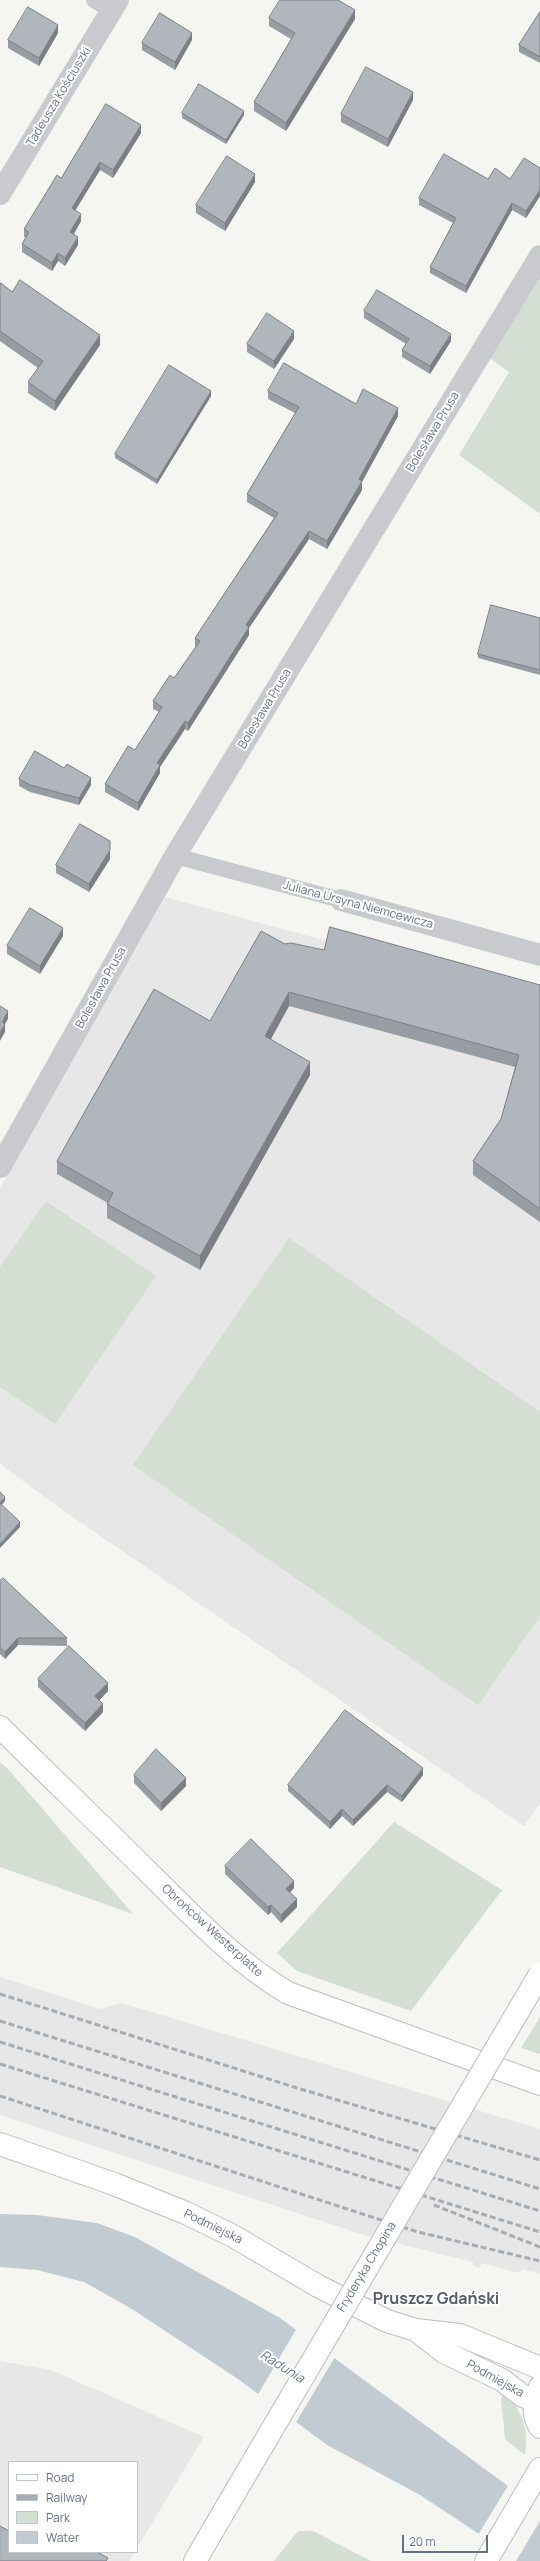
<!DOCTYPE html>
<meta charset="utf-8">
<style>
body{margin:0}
#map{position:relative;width:540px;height:2561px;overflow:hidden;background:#f5f6f2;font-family:Manrope,sans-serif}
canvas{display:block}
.legend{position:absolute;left:8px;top:2461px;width:130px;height:92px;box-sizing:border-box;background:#fff;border:1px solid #c1c6ce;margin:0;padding:5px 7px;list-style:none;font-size:12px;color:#647085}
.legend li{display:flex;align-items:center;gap:8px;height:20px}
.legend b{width:20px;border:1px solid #c1c6ce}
.scale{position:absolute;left:402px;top:2535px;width:86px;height:18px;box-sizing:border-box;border:2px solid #647085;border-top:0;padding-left:5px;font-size:12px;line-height:14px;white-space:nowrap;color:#647085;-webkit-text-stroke:3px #fff;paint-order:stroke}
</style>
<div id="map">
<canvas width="540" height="2561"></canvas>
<ul class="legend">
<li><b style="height:5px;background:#fff"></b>Road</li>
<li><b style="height:5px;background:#a7abb2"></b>Railway</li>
<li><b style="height:11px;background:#d5ded3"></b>Park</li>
<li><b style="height:11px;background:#c3cbd2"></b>Water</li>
</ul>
<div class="scale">20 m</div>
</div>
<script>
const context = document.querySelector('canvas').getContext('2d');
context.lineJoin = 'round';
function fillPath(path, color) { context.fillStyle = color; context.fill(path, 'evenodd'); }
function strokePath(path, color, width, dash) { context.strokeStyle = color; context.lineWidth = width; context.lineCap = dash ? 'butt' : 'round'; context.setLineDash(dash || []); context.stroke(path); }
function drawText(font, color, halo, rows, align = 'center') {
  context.font = font + ' Manrope,sans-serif'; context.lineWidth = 4; context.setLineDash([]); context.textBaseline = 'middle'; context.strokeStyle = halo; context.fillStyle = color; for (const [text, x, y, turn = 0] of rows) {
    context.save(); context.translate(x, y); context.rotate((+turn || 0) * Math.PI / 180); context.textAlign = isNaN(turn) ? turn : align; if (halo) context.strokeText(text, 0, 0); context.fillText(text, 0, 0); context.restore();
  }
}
fillPath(new Path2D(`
 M165,897l375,102v804l-16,23 -463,-317 -61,-45v-276z
 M0,1977l100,32 22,-6 418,126v145l-18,-5 -2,4 -39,-10 -1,5 -7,-2v-4l-106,-26 -367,-121z
 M0,2361l51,9 153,67 -67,111v-86h-128v90h126l-6,9h-129z`), '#e6e7e6');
fillPath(new Path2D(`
 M540,274v240l-81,-59 50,-83 -21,-15z
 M46,1201l110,75 -101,148 -55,-37v-120z
 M289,1238l251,174v204l-62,89 -345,-240z
 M0,1762l9,8 124,144 -133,-47z
 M394,1822l108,68 -91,121 -114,-40 -20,-18z
 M540,2017v37l-19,-6z
 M504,2391c18,19 25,38 21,64l-20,-16 -4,-40z
 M298,2531h15l58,30h-97z`), '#d5ded3');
fillPath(new Path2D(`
 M0,2214l37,1 60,8 38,14 145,81 228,168 32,30v45h-29l-32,-27 -59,-39 -93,-50 -89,-66 -106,-70 -48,-27 -47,-12 -37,-3z`), '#c3cbd2');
fillPath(new Path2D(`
 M297,2328l38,29 -40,67 -38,-28z
 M509,2484l31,29v8l-24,40h-8l-30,-26z`), '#f5f6f2');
const secondary = new Path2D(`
 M0,1727c48,48 97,94 145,142 45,44 89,92 143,124l252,91
 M0,2144l114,40 72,29 47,23 85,50 69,35 29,9 44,5 80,33
 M416,2330l28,22 58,28 21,16 12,4
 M540,2387c-5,13 -9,27 0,40
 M195,2561l42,-72
 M486,2561l54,-92`);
strokePath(secondary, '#babdc2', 24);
strokePath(new Path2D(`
 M94,0l17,10
 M175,856l166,44`), '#c8cace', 16);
strokePath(new Path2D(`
 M0,194l118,-194
 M341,900l199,55
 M0,1167l175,-311 365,-600`), '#c8cace', 22);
strokePath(secondary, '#fff', 22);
strokePath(new Path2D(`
 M0,1994l297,94 243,72
 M0,2021l540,168
 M0,2042l540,169
 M0,2064l540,168
 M0,2096l418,136 122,29
 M434,2205l106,42`), '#a7abb2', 3, [6, 3]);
const secondaryBridge = new Path2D(`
 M237,2489l303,-515`);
strokePath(secondaryBridge, '#babdc2', 24, []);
strokePath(secondaryBridge, '#fff', 22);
fillPath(new Path2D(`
 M540,12v51l-21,-11v-7z
 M269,18l86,1 -69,112 -32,-20v-9l37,-63 -22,-13z
 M58,33l-19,33 -31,-18v-8z
 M192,40l-17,30 -33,-20v-7z
 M413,100l-25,47 -47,-25v-8z
 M182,113l62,2 -18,29 -44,-26z
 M141,133l-28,45 -13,-8 -25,40 6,11 -7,13 4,11 -13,21 -7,-5 -6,10 -30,-19v-8l4,-6 -2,-1v-8l37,-51z
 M540,168v28l-14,22 -14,-8 -46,83 -36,-20v-6l23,-44 -34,-18v-7l91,-19z
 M255,182l-30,49 -29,-18v-8z
 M0,284l100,61 -45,66 -27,-18v-11l10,-14 -38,-27z
 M364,311l87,30 -21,33 -28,-17v-7l4,-6 -42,-26z
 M294,339l-20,30 -27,-17v-8z
 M268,391l88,13 42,12 -36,65v9l-35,59 -18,-10 -60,89v7l-61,96 -3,-2 -25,38v6l-22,38 -33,-19v-8l30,-34 24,-38 -6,-3v-8l21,-23 22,-31 -1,-1v-8l79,-120 -27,-16v-8l48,-81 -27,-14z
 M211,396l-54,88 -42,-26v-4z
 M540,618v57l-62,-17v-4z
 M19,779l72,6 -12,20 -49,-13 -11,-6z
 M110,859l-21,33 -33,-19v-8z
 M63,936l-23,38 -33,-20v-8z
 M285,944l255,41v237l-67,-47v-14l28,-42 14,-52 -226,-61 -19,34 40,35 -110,195 -93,-52v-14l1,-1 -51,-29v-13l153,-140z
 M0,1581l67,57v8l-49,-1 -13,14 -5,-5z
 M38,1679l70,12 -9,9 4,12 -18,19 -47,-44z
 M134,1775l52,11 -25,25 -27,-28z
 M423,1775l-21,27 -15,-10 -34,34 -11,-10 -12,13 -42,-38v-6z
 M225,1866l69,22 -4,5 7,14 -16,16 -10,-11 -3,3 -43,-41z`), '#989da3');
fillPath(new Path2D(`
 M355,10v9l-69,112v-8z
 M58,25v8l-19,33v-8z
 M192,33v7l-17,30v-8z
 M413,92v8l-25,47v-8z
 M244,111v4l-18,29v-4z
 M141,125v8l-28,45v-8z
 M100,162v8l-28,46v-8z
 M255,174v8l-30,49v-8z
 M540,190v6l-14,22v-7z
 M512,203v7l-46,83v-7z
 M81,214v7l-11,19v-8z
 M78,237v8l-13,21v-8z
 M58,253v8l-6,10v-8z
 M294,331v8l-20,30v-8z
 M451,334v7l-21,33v-8z
 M100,335v10l-45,66v-10z
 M211,391v5l-54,88v-4z
 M398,408v8l-37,68 1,-3v9l-35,59v-8l32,-62z
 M309,531v8l-60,89v7l-61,96v-8l58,-98z
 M185,721v8l-25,38v6l-22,38v-8l19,-40z
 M91,778v7l-12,20v-7z
 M110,850v9l-21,33v-8z
 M63,928v8l-23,38v-8z
 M289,992v14l-24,44v-14z
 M8,1011v8l-3,5v8l-5,9v-8l2,-11z
 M310,1062v13l-110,195v-14z
 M5,1497v4l-5,6v-4z
 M20,1522v5l-20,21v-4z
 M18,1638v7l-13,14v-7z
 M108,1683v8l-13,14v-9z
 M103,1704v8l-18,19v-8z
 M423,1768v7l-21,27v-6z
 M186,1778v8l-25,25v-8z
 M387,1785v7l-34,34v-6z
 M342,1809v7l-12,13v-7z
 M294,1881v7l-8,8v-7z
 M297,1899v8l-16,16v-8z
 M271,1905v7l-3,3v-8z`), '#7c7f84');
const building = new Path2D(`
 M280,0h58l17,10 -69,113 -32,-21 41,-69 -26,-15z
 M28,7l30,18 -19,33 -31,-18z
 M540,12v45l-21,-12z
 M160,13l32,20 -17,29 -33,-19z
 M366,67l47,25 -25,47 -47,-25z
 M199,84l45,27 -18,29 -44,-27z
 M106,104l35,21 -28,45 -13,-8 -28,46 9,6 -11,18 8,5 -13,21 -7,-5 -6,10 -30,-19 7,-12 -5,-3 33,-54 4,3z
 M444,154l44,25 7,-11 15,11 14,-21 16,10v22l-14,21 -14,-8 -46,83 -36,-19 26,-49 -37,-20z
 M227,156l28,18 -30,49 -29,-18z
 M20,280l80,55 -45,66 -27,-19 15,-21 -43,-30v-47l1,-1 11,9z
 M377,290l74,44 -21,32 -28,-16 7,-11 -45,-28z
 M267,313l27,18 -20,30 -27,-17z
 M284,363l72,41 7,-15 35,19 -39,71 3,2 -35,60 -18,-10 -63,94 3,2 -61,96 -3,-2 -28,42 3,2 -22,38 -33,-19 23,-38 7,4 27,-43 -9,-6 17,-26 4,3 26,-37 -5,-3 83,-125 -31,-19 52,-87 -31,-16z
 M169,365l42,26 -54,89 -42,-26z
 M491,605l49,13v52l-62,-16z
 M35,751l29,17 3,-4 24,14 -12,20 -49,-13 -11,-6z
 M80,824l30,17v9l-21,34 -33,-19z
 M30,908l33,20 -23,38 -33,-20z
 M330,927l210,58v224l-67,-48 28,-42 18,-64 -230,-63 -24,44 45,26 -110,194 -93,-52 6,-11 -56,-32 97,-172 56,32 51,-90 24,13 6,-1 33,7z
 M0,1006l8,5 -6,11 3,2 -5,9z
 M0,1492l5,5 -5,6 20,19 -20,22z
 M3,1578l64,60h-49l-13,14 -5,-5v-66z
 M69,1646l39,37 -13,13 8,8 -18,19 -47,-44z
 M345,1710l78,58 -21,28 -15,-11 -34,35 -11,-11 -12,13 -42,-37z
 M156,1749l30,29 -25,25 -27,-28z
 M251,1839l43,42 -8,8 11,10 -16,16 -10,-10 -3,2 -43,-41z
 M0,2526l9,5v21h88l11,6 -2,3h-106z`);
fillPath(building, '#b1b6bd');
strokePath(building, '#7c7f84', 1);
drawText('12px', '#647085', '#fff', [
 ["Tadeusza Kościuszki",59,97,-59],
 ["Bolesława Prusa",433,432,-59],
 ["Bolesława Prusa",265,709,-59],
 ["Juliana Ursyna Niemcewicza",358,905,15],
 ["Bolesława Prusa",101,988,-61],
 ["Obrońców Westerplatte",212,1931,42],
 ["Podmiejska",213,2227,26],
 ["Fryderyka Chopina",367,2267,-59],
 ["Podmiejska",495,2379,29]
]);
drawText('italic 13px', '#647989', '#fff', [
 ["Radunia",282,2367,32]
]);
drawText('bold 16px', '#525b6a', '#fff', [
 ["Pruszcz Gdański",436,2300]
]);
</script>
